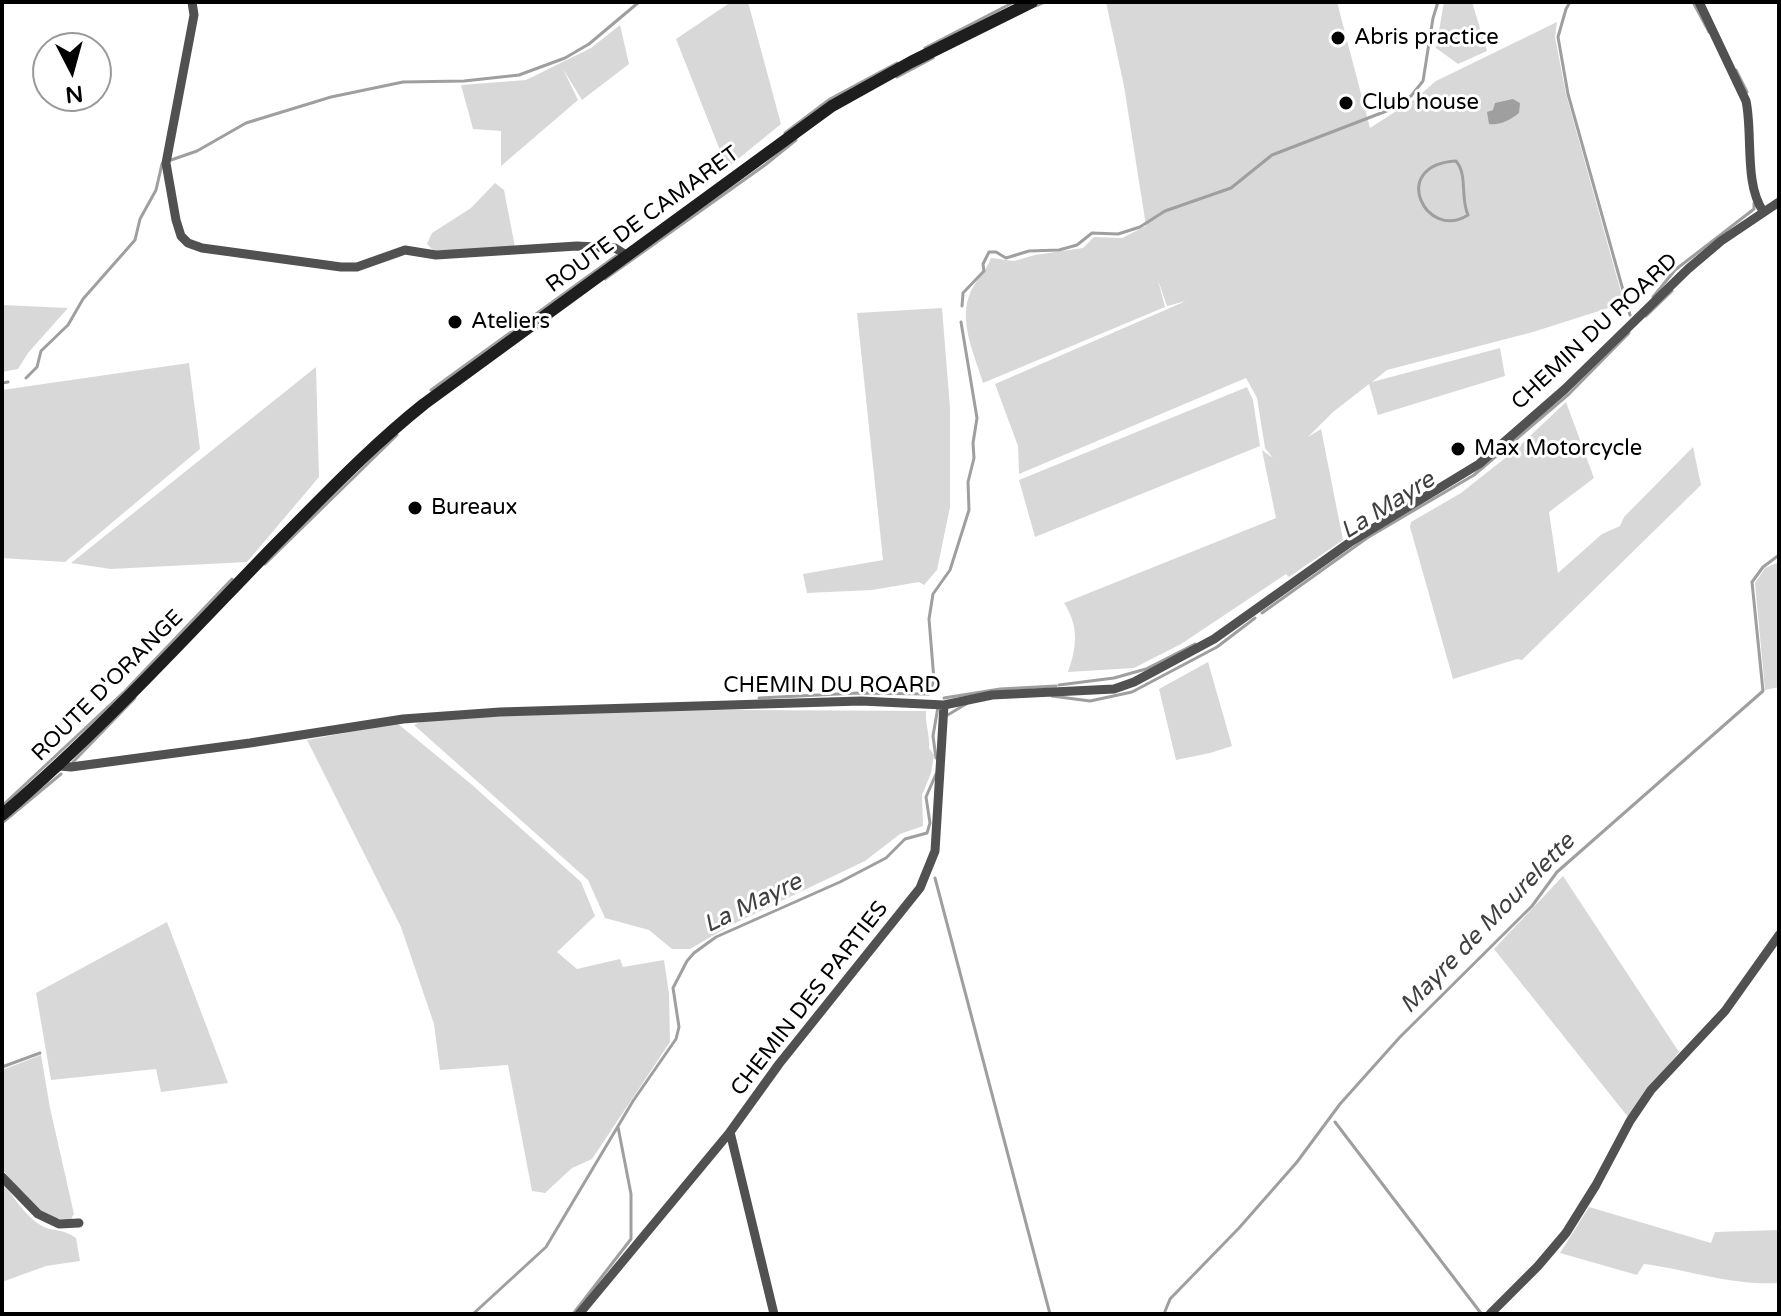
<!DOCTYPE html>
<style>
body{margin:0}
#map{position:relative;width:1781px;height:1316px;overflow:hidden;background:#fff;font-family:"Varela Round",sans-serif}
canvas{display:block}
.frame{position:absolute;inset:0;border:4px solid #000;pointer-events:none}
.north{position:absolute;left:32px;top:32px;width:80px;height:80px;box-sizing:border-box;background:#fff;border:2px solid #999;border-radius:50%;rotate:174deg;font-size:22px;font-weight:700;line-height:32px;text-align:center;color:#000}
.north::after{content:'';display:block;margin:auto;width:28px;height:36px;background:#000;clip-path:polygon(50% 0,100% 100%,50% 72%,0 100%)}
</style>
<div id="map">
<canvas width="1781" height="1316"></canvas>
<div class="frame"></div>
<div class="north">N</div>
</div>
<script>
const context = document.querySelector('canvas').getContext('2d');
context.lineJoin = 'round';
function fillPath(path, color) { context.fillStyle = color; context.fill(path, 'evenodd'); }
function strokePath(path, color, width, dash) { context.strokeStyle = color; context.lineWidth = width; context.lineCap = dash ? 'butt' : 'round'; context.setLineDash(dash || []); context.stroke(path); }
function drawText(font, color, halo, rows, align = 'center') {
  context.font = font + ' "Varela Round",sans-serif'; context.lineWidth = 6; context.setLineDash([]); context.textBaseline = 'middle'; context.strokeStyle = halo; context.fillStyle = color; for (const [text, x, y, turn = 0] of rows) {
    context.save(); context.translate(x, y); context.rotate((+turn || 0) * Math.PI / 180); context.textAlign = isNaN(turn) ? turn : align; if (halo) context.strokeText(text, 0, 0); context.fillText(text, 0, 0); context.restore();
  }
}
fillPath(new Path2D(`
 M731,2h17l33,122 -54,44 -51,-129z
 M1106,2h231l33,126 45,-29 21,-18 121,-59 -2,15 11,57 58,209 -91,29 -146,38 -15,12 128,-34 5,28 -127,39 -9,-31 -36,28 -25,25 13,-8 22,111 -54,37 -3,-3 -105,70 -47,24 -66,4c9,-25 11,-46 -4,-69l212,-85 -14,-68 11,8 -8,-10 -8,-50 -11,-20 -227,96 -1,-28 -23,-62 191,-83 -19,5 -9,-26 7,27 -182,76c-8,-27 -24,-60 -14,-87 4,-13 17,-24 22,-38l23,3 21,-6 48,-7 11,-11 28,1 24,-12 -22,-140z
 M1444,2h28l15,49 -29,13 -22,-16z
 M620,25l9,39 -47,36 -19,-31 15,31 -77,66v-35l-28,-2 -12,-44 65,-5 65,-32z
 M495,183l9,7 11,57 -81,4 -7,-7 5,-11 39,-25z
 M2,305l66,3 -40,45 -10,16 -16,3z
 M942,308l8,100v99l-13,63 -13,15 -5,-3 -47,8 -65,3 -4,-19 80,-14 -26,-247z
 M189,363l11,86 -135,113 -63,-4v-168z
 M316,367l3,110 -72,85 -136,7 -40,-6z
 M1247,387l6,13 7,46 -225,91 -16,-57z
 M1566,402l28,76 -45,34 9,61 44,-39 18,-8 4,-9 69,-70 8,38 -179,175 -5,-1 -64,20 -43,-152 1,-5 50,-29 53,-42z
 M1779,562v125l-14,3 -10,-107 10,-15z
 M1208,662l24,84 -22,7 -34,7 -17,-71z
 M744,710l182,1c-1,14 4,23 3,37l5,7 -3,18 -9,22 1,31 -23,8 -35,27 -134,64 -41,24h-18l-23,-19 -44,-12 -17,-38 -174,-155 10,-5 147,-9z
 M397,723l74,61 110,98 14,34 -38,36 20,17 43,-10 3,8 41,-7 5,34 1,48 -78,117 -20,9 -27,25 -13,-2 -24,-126 -68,5 -6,-46 -33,-97 -94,-187z
 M1563,876l116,176 -51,65 -134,-168z
 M167,922l61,161 -67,9 -5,-23 -105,11 -15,-87z
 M41,1055l9,53 24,106 -3,5c-30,5 -52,-30 -69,-50v-99z
 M2,1182c11,14 25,37 42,45 12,5 17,1 32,11l4,23 -34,5 -44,16z
 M1589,1207l122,36 4,-11 64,-2v53c-47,3 -89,-13 -135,-19l-7,11 -77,-22z`), '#d8d8d8');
fillPath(new Path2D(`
 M1513,99l7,4 -1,10c-7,6 -20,13 -30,11l-2,-12 6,-2 2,-7z`), '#9f9f9f');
strokePath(new Path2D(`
 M1570,2l-4,7 -8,28 10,57 62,221
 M1693,2l16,30
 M1036,6l9,-4
 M925,48l89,-46
 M1736,70l11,22
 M897,77l36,-19
 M785,133l45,-34 67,-36
 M171,160l26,-9 49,-28 85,-26 72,-15 61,-1 55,-6 46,-17 24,-14 50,-42
 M1456,161c12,14 4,37 12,54 -42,27 -80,-50 -12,-54z
 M605,279l160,-114 31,-25
 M1653,297l22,-27 79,-61v-6
 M962,306l1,-13 21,-22 -1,-7 6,-12h7l10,6 23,-7 30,-1 18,-5 15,-12 26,1 22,-7 25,-16 66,-23 41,-33 117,-45 22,-14 12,-15 10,-63 5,-16
 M1646,316l26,-25
 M26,378l11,-11 4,-16 27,-26 15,-26 52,-59 5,-21 16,-29 6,-26
 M2,383l6,-1
 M431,390l185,-134
 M265,564l132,-129
 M1262,613l105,-75 107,-63 95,-81 60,-61
 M1059,685l55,-7 32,-9 49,-25
 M1052,696l38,5 42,-9 85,-45 38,-29
 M759,698l99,-5 71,1 5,-14 -5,-61 4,-25 17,-24 19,-60 -1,-28 6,-24 -1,-15 4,-25 -16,-96
 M944,698l56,-9 56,-3
 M946,716l20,-12
 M936,758l-3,-22 5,-29
 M73,762l62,-64
 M2,806l123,-115 107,-112
 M2,823l59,-49
 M935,878l115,436
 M2,1067l38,-14
 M1335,1122l145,190
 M473,1314l73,-67 87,-146 43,-62 3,-12 -6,-39 14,-27 7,-8 22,-16 124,-55 46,-24 19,-19 22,-6 3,-10 -4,-26 10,-23
 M573,1314l58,-75v-45l-13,-67
 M1164,1314l6,-15 69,-71 58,-66 43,-58 60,-67 132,-131 25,-34 206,-181 -11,-109 11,-15 16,-12`), '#9f9f9f', 3);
strokePath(new Path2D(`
 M192,2l2,13 -28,148 10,57 5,16 7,7 14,5 139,19h16l48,-17 31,5 141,-9 38,2 13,8
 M1699,2l47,99c7,32 -2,83 17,110
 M60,766l11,1 179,-24 153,-24 97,-7 361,-11 83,4 48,-10 122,-6 20,-7 80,-43 135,-96 130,-79 86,-75 123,-120 33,-28 58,-39
 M730,1132l44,182
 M2,1177l36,37 21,10 20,-1
 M579,1314l151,-182 49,-68 141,-176 15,-37 9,-146
 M1490,1314l48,-48 28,-33 30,-48 34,-64 21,-31 74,-79 54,-76`), '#515151', 9);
strokePath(new Path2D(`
 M2,815c97,-83 183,-177 272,-269 49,-49 96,-99 150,-142l408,-298 79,-44 121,-60`), '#1e1e1e', 12);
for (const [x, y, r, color] of [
 [1338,38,8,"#000"],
 [1346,103,8,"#000"],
 [455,322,8,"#000"],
 [1458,449,8,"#000"],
 [415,508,8,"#000"]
]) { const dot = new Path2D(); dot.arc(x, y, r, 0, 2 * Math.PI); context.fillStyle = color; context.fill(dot); strokePath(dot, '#fff', 3); }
drawText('22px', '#000', '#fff', [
 ["Abris practice",1354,38],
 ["Club house",1362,103],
 ["Ateliers",471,322],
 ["Max Motorcycle",1474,449],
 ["Bureaux",431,508]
], 'left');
drawText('22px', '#000', '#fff', [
 ["ROUTE DE CAMARET",643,220,-36],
 ["CHEMIN DU ROARD",1595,332,-43],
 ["ROUTE D'ORANGE",108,686,-45],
 ["CHEMIN DU ROARD",832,686],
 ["CHEMIN DES PARTIES",810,999,-52]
]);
drawText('italic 24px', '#404040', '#fff', [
 ["La Mayre",1388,506,-32],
 ["La Mayre",753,904,-26],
 ["Mayre de Mourelette",1488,924,-46]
]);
</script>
